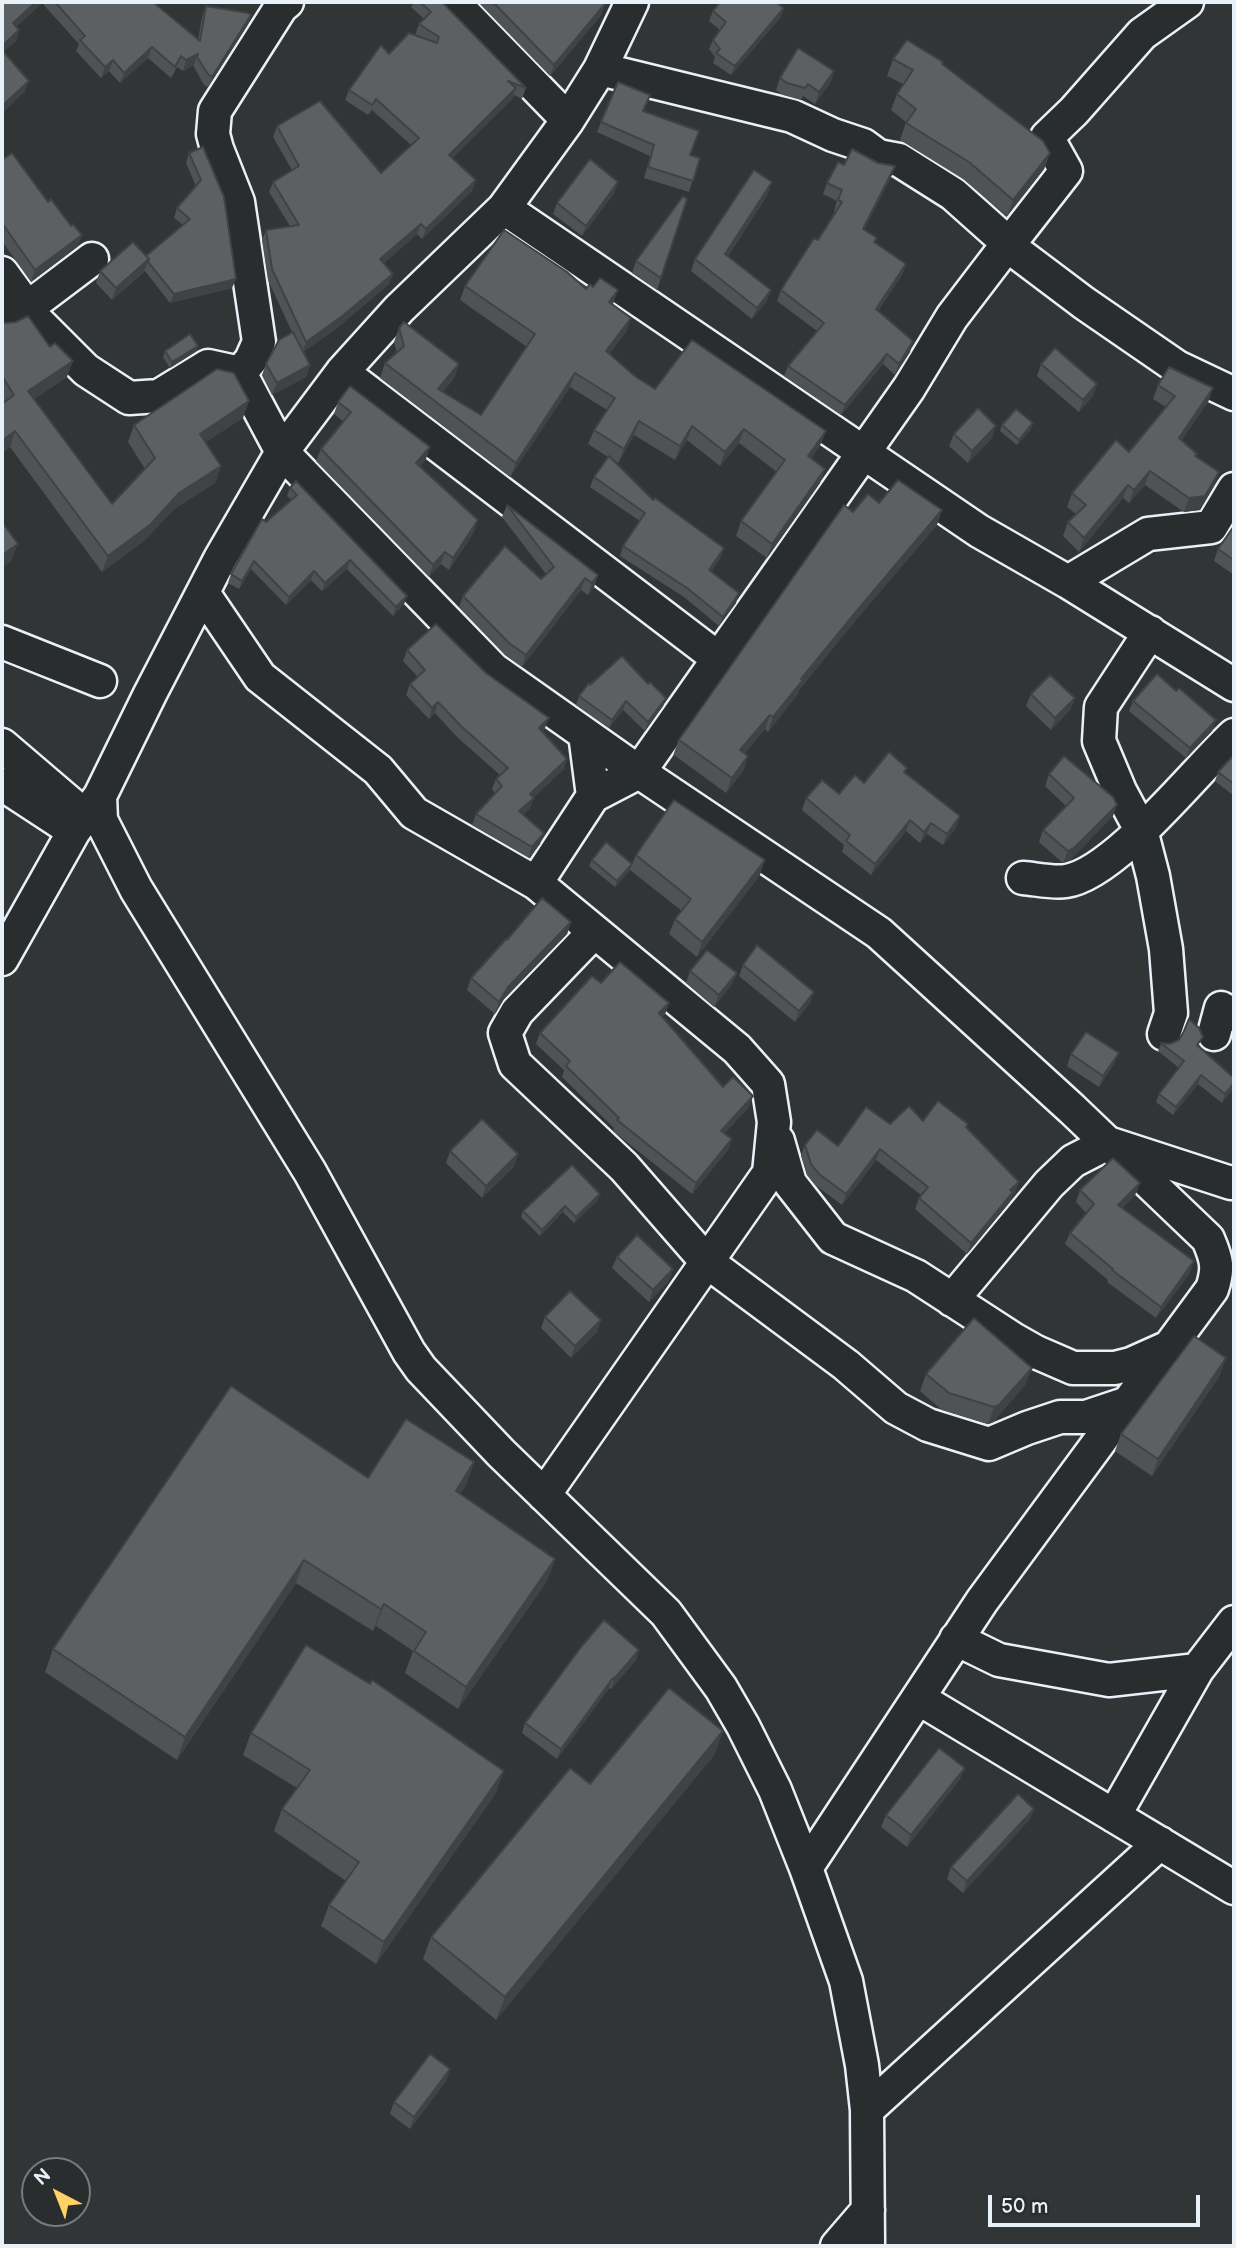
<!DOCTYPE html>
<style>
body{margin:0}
#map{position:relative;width:1236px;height:2248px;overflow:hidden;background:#323536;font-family:"Balsamiq Sans",sans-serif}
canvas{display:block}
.frame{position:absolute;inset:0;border:4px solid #e8f1f8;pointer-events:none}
.north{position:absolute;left:21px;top:2157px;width:70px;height:70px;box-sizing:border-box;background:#2a2d2e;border:2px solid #767b7f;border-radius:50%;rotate:318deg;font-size:19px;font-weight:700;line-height:28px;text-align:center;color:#e8f1f8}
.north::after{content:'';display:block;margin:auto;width:24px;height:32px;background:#ffd166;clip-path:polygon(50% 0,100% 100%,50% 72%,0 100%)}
.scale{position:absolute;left:988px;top:2195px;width:212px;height:32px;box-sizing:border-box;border:4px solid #e8f1f8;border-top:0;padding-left:9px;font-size:21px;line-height:24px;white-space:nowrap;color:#e8f1f8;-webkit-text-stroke:5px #2a2d2e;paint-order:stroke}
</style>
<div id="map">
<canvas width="1236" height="2248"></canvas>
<div class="frame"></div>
<div class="north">N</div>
<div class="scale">50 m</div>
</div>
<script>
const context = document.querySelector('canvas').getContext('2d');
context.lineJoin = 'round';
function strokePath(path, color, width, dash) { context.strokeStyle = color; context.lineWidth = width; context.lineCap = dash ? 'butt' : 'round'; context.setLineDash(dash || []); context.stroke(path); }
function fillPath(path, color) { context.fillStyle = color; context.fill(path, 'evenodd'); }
const minor = new Path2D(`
 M453,2l115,118
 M632,2l-32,67 -32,51 -64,88 -105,101 -57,63 -60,80 -62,107 -70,135 -50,102 1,24 35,69 174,283 99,180 12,17 80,84 165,160 55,75 22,38 32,64 31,78 40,113 16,84 5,45 1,136
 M600,69l192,47 41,19 30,10 15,11 21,4 54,34 56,50 57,-73 -19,-34 27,-26 68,-77 45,-32
 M504,208l475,323 89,51 166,103
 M2,273l35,48 49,49 43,28 30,-2 49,-30 32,7 42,79 211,217 146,103 240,161 193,176 136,130c9,21 11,29 4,50l-230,312 -176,267
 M2,322l25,-14 65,-49
 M342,372l377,287
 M240,373l11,-13 8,-18 -21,-140 -21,-53 -4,-15 2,-23 66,-104 6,-5
 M1068,582l80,-48 63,-7 23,-38
 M203,593l57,84 118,93 36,43 122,70 57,-87 -8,-62
 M1150,632l-49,75 -2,34 21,50 21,39 12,46 13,73 5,64 -7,21
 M2,642l98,39
 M2,745l83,71
 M2,784l72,47
 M593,796l46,-24 270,-384 43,-71 55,-72 77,58 93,64 57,27
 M1023,878c13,1 30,5 43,3 49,-7 130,-111 168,-146
 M536,883l201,166 31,35 6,38 -5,51 -225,322
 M594,932l-77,80 -12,21 10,31 109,103 82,94 140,104 50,43 32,17 61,19 38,-16 33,-11h26l42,-14
 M2,959l72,-128 26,-35
 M1214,1034l7,-26 13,7
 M778,1141l12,42 43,55 83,38 97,63 23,13 37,16h42l16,-4 38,-17
 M952,1300l97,-116 24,-23 35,-18 123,40 3,-1
 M956,1639l43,21 110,20 88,-10
 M918,1698l316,190
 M1114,1816l83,-146 37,-48
 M867,2110l293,-267
 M837,2246l31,-36`);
strokePath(minor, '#e8f1f8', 37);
strokePath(minor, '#2a2d2e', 32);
fillPath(new Path2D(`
 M2,2h151l45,38 4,-23 4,-11 45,9 -4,11 -39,61 -4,-2 -10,-18v-2l-11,6 -6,-4 -6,11 -23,-20 -28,25 -11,-12 -8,7 -25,-27 3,-7 -37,-41 -26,24 3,3 -3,11 -13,11 22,39 -23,22z
 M414,2h28l84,86 -4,11 -8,-4 -2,4 -60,59 24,22 -4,11 -50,48 -5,-5 -33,29 9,11 -4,10 -52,44 -34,24 7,13 -4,12 -34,18 -10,-20 4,-11 26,-32 -24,-52 -6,-40 4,-10 24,-4 -21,-34 4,-10 19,-12 -19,-33 4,-11 104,47 30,-28 -39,-35 -4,5 -23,-15 4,-10 40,-36 28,-18 -2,-1 4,-11 5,-5 -13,-12z
 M478,2h124l3,2 -4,11 -51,61z
 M720,2h61l-1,3 1,12 -50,58 -18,-12 2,-6 -6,-8 4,-9 7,-10 -11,-9 4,-10z
 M893,59l49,6 108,88 -6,16 -37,47 -44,-37 -63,-39 6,-18 -15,-12 6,-16 6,-10 -16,-8z
 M834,71l-4,12 -15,21 -12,-8 -2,4 -18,-5 -7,-5 4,-12z
 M643,111l47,44 10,3 -11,34 -45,-14 6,-22 -53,-24 4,-10z
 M203,147l29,141 -62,15 -25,-32 -33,29 -16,-17 4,-12 46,-15 37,-31 -9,-7 3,-10 19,-22 -10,-23 3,-10z
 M2,160l46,42 34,33 -5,12 -46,35 -29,-41z
 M878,163l17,3 -4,11 -27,53 11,13 31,21 -4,11 -24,36 32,41 -15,23 -12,-11 -42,51 -57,-39 4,-10 29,-35 -40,-30 4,-11 37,-50 17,-28 -1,-1 3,-10 -14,-7 4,-11 17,-18z
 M618,182l-4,11 -32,43 -29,-22 4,-11z
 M768,194l-40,62 43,34 -5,12 -14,17 -61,-48 4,-12z
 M687,199l-30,91 -25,-17 4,-12z
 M465,286l121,3 26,15 14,28 -17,22 27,23 19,12 171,42 -6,14 -9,14 9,24 -53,75 -31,-22 5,-15 36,-49 -38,-29 -19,23 -33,-26 -12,20 -41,-25 -16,28 -5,-4 40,41 71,48 -3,9 -10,15 25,31 -17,23 -35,-29 -64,-41 3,-10 17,-25 -50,-34 4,-10 14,-20 -20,-13 6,-14 13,-20 -37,-23 -60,90 -130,-99 5,-15 12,-10 -3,-11 5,-14 60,36 -5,14 -11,14 38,23 46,-68 -67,-47z
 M2,324l65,53 -33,22 78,105 33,-35 -17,-27 6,-17 109,-7 -38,24 16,24 -6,17 -41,26 -29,31 -43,32 -92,-125 -8,6v-49l1,-1 -1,-2z
 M198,346l-3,6 -25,16 -7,-11 2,-6z
 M1041,364l52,32 -14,16 -42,-36z
 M1158,385l55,3 -5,14 -27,38 15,16 18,30 -14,24 -16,2 -39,-27 -16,18 -6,-5 -44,54 -16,-16 5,-14 8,-8 -9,-7 5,-14 57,-41 37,-45 -13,-8z
 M338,402l88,57 -6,7 54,66 -25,38 -8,-6 -12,13 -113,-116 5,-12 23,-27 -10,-8z
 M1033,423l-2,6 -14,16 -17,-14 2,-6z
 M954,434l38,4 -24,25 -19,-17z
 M290,488l117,108 -3,8 -11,12 -46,-47 -25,22 -11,-11 -25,25 -35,-36 -12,20 -11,-6 3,-9 61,-74 -5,-4z
 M879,503l58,22 -82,96 -56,69 -2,5 -29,37 -3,-3 -21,25 4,2 -5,15 -17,22 -52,-38 -1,1 5,-15 175,-229z
 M507,505l91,70 -4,12 -6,8 -7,-5 -59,77 -17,-12 -46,-48 4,-11 78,-17 5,-5 -44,-57z
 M1234,526v49l-20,-14 4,-12z
 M407,650l79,23 59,55 -3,3 22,38 -30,28 -4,11 -7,7 17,29 -11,14 -57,-33 4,-11 19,-21 -3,-4 4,-10 4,-4 -43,-38 -22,-24 -6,6 -23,-24 4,-11 8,-7 -15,-16z
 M648,684l18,14 -3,8 -18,25 -22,-21 -14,18 -33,-23 3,-9 11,-11z
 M1031,694l44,4 -5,12 -19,20 -25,-24z
 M1133,701l83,19 -4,11 -26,27 -57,-47z
 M1234,755v41l-19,-15 3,-9z
 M907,768l-2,5 55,43 -4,11 -13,18 -16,-11 -7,9 -14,-12 -35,44 -29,-23 2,-7 -42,-35 4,-12 33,-4 25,-11z
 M1049,774l64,42 -43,44 -7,3 -24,-21 4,-12 23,-24 -21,-20z
 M636,855l124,20 -63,82 -28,-23 6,-15 7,-8 -52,-41 -15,17 -26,-21 3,-6 40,4z
 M571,922l-4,12 -63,65 -9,15 -28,-24 4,-12 36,-38z
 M743,965l67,38 -15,19 -56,-46z
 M690,971l47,2 -5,11 -18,23 -28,-24z
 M601,983l68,20 -4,11 -3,3 61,70 26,20 -25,26 8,6 -4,11 -36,44 -79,-63 1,-3 -3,-3 -49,-48 2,-7 -28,-26 4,-11z
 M1161,1043l39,2 -1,2 35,31v10l-12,15 -24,-19 -25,31 -17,-13 3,-8 20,-26 -21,-17z
 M1071,1054l43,10 -15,23 -32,-21z
 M923,1121l44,7 48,65 -3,3 -3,7 -42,51 -52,-45 4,-11 2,-3 -45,-35 -34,45 -27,-20 -8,-10 -6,-19 4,-11 33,1 52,-22z
 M450,1151l68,3 -4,12 -32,32 -36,-35z
 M1140,1183l-5,12 -13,13 68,65 -34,45 -49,-36 1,-2 -43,-36 5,-11 16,-20 -10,-11 4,-12z
 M598,1200l-24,23 -11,-11 -23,24 -19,-19 2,-6z
 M617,1257l52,24 -20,21 -37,-34z
 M545,1317l56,3 -4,12 -26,26 -30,-30z
 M1032,1368l-7,17 -32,37 -5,2 -46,-14 -22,-19 6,-17z
 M1220,1375l-68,101 -37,-25 6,-17z
 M474,1462l-8,23 -6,9 95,65 -8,22 -89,128 -53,-36 8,-22 -37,-25 -3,5 -77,-48 -119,177 -132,-88 8,-23 315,-171z
 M639,1650l-3,10 -25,29 -2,-1 -52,71 -35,-26 3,-10z
 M251,1733l245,60 -120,171 -55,-38 8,-21 17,-24 -72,-50 8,-22 15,-21 -54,-33z
 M715,1754l-219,266 -73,-61 8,-22 159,-153z
 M960,1779l-53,68 -26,-20 5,-12z
 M1034,1809l-5,11 -66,73 -16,-14 4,-12z
 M450,2069l-4,12 -36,48 -20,-15 4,-12z`), '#4f5355');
fillPath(new Path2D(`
 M36,2h7l-34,31 4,-10z
 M605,4l-4,11 -51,61 4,-11z
 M784,8l-3,9 -50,58 4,-9z
 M251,15l-4,11 -39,61 4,-10z
 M19,30l-3,11 -14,12v-7z
 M152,47l-4,11 -28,25 4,-10z
 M198,54l-4,11 -11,6 3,-11z
 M113,60l-4,11 -8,7 4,-11z
 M834,71l-4,12 -15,21 4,-12z
 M29,81l-4,10 -23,22v-7z
 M516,88l-4,11 -67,67 4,-11z
 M1050,153l-6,16 -37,47 6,-16z
 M895,166l-4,11 -32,63 4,-11z
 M476,180l-4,11 -50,48 4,-10z
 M618,182l-4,11 -32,43 4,-10z
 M772,182l-4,12 -47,72 4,-12z
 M421,224l-4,10 -41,36 4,-11z
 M82,235l-5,12 -46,35 4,-12z
 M149,259l-5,12 -32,29 4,-12z
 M906,264l-4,11 -30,44 4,-10z
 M393,274l-4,10 -52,44 -35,25 4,-11z
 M236,279l-4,9 -62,15 4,-9z
 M618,290l-5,14 -4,-2z
 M771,290l-5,12 -14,17 5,-11z
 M631,318l-5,14 -25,33 5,-14z
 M913,341l-3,11 -15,23 4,-11z
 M198,346l-3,6 -25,16 2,-6z
 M887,354l-4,10 -42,51 4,-10z
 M73,361l-6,16 -45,30 6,-16z
 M459,364l-5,14 -19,23 3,-12z
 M310,365l-4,12 -34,18 5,-12z
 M575,373l-5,14 -60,90 6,-14z
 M1097,384l-4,12 -14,16 4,-12z
 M1213,388l-5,14 -34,50 5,-14z
 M249,401l-6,17 -49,32 6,-16z
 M639,421l-5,14 -16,28 6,-14z
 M1033,423l-2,6 -14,16 2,-5z
 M692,426l-5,14 -12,20 5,-14z
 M996,426l-4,12 -24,25 4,-12z
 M744,429l-5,14 -19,23 5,-14z
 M15,431l-5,16 -8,6v-12z
 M826,431l-6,14 -17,26 5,-15z
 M430,447l-4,12 -14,16 4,-12z
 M221,466l-6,17 -41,26 -29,31 -43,32 6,-16 71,-63z
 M825,469l-5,14 -53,75 5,-14z
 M1150,471l-5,14 -16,18 5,-13z
 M1219,472l-5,14 -14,24 -16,2 5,-14z
 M1128,485l-5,13 -44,54 5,-14z
 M942,510l-5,15 -82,96 -56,69 -2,5 -29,37 5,-15 28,-38 59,-72z
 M478,520l-4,12 -25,38 4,-12z
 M18,544l-7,17 -9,7v-13z
 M724,548l-3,9 -15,23 3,-10z
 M445,552l-4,12 -12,13 4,-12z
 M350,560l-3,9 -25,22 3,-8z
 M254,561l-3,8 -12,20 3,-8z
 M314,571l-3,9 -25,25 3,-8z
 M598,575l-4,12 -6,8 4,-12z
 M585,578l-4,12 -59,77 4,-12z
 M739,593l-3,10 -17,23 4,-9z
 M407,596l-3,8 -11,12 3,-9z
 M666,698l-3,8 -18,25 3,-9z
 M1075,698l-5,12 -19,20 4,-12z
 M626,701l-3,9 -14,18 3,-8z
 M438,702l-3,11 -6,6 3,-11z
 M770,715l-5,14 -30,36 5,-15z
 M549,718l-4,10 -9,11 3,-11z
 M1216,720l-4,11 -26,27 4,-10z
 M748,756l-5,15 -17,22 6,-15z
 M567,759l-3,10 -37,35 3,-10z
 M534,798l-4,10 -15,14 4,-11z
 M1117,805l-4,11 -43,44 -7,3 5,-12z
 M960,816l-4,11 -13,18 4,-11z
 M910,820l-4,11 -35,44 4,-11z
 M931,823l-4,11 -7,9 4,-11z
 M544,833l-4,11 -11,14 3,-11z
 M765,860l-5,15 -63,82 5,-15z
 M632,864l-2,6 -15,17 2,-6z
 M571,922l-4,12 -63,65 -9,15 4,-12 9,-15z
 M737,973l-5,11 -18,23 5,-12z
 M814,992l-4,11 -15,19 4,-11z
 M669,1003l-4,11 -10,10 4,-11z
 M1119,1053l-5,11 -15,23 4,-11z
 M1201,1075l-3,9 -25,31 3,-8z
 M1234,1083v5l-12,15 3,-9z
 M753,1096l-4,11 -32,35 4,-11z
 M732,1139l-4,11 -36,44 4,-11z
 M880,1149l-4,11 -34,45 4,-11z
 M518,1154l-4,12 -32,32 4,-12z
 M1019,1182l-4,11 -3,3 -3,7 -42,51 4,-11 39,-53z
 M1140,1183l-5,12 -21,22 4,-12z
 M600,1194l-2,6 -24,23 2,-6z
 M565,1206l-2,6 -23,24 2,-6z
 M1194,1261l-4,12 -34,45 5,-11z
 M673,1269l-4,12 -20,21 4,-12z
 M601,1320l-4,12 -26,26 4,-12z
 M1226,1358l-6,17 -68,101 6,-17z
 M1032,1368l-7,17 -32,37 -5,2 6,-17z
 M474,1462l-8,23 -18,28 8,-22z
 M555,1559l-8,22 -89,128 8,-22z
 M304,1560l-8,23 -119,177 8,-23z
 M384,1604l-8,22 -3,5 8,-22z
 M639,1650l-3,10 -25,29 3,-10z
 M613,1678l-4,10 -52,71 4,-10z
 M723,1731l-8,23 -219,266 9,-23z
 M965,1768l-5,11 -53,68 4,-12z
 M504,1771l-8,22 -120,171 8,-22z
 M1034,1809l-5,11 -66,73 4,-12z
 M450,2069l-4,12 -36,48 4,-12z`), '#404345');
const building = new Path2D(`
 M2,2h34l-23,21 6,7 -17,16z
 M55,2h98l47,39 6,-35 42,7 3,2 -39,62 -4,-3 -11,-17 1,-3 -12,6 -5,-4 -6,11 -23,-20 -28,26 -11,-13 -8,7 -25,-27 5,-4z
 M420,2h22l84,86 -18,-7 8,7 -67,67 27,25 -50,49 -5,-5 -41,35 13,15 -52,43 -35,25 -34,-73 -6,-39 33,-5 -26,-43 26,-16 -22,-40 43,-25 61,72 38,-35 -43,-39 -4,6 -23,-15 32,-45 8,9 20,-21 28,10 2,-6 -20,-13 12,-12z
 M493,2h109l3,2 -51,61z
 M720,2h59l-1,2 6,4 -49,58 -19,-13 4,-4 -7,-9 13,-18 -13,-11z
 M907,40l36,22 -1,2 101,77 7,12 -37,47 -44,-38 -63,-39 10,-14 -19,-15 16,-24 -20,-11z
 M798,48l36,23 -15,21 -11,-8 -3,4 -18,-5 -7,-5z
 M2,50l27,31 -27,25z
 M618,82l32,13 -7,16 56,20 -9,24 10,3 -7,23 -45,-14 6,-22 -53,-23z
 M203,147l21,50 12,82 -62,15 -26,-32 1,-3 -3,-3 44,-37 -13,-11 24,-28 -12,-27z
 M852,149l26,14 17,3 -32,63 14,9 -3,4 32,22 -30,45 37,32 -14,23 -12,-10 -42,51 -57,-39 36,-43 -43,-33 33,-52 4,2 24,-38 -4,-2 4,-10 -15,-7 11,-21 6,3z
 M12,153l36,49 3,-3 20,27 2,-2 9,11 -47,35 -33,-47v-63z
 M590,159l28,23 -32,44 -29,-23z
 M754,170l18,12 -47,72 46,36 -14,18 -62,-49z
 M683,196l4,3 -26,79 -25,-17z
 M504,230l63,42 19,17 4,-5 3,3 7,-9 18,12 -9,12 22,16 -25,33 30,26 19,12 37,-49 134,91 -18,25 17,13 -53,75 -31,-23 44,-61 -41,-31 -19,23 -33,-26 -12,20 -41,-25 -15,28 -30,-19 21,-32 -40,-25 -59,90 -131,-100 19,-17 -5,-18 5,-6 55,42 -21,25 43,26 54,-81 -70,-48z
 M133,242l16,17 -33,29 -16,-17z
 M28,316l22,31 5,-4 18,18 -45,30 84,113 43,-46 -21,-33 83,-56 17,4 15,28 -49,33 21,32 -42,27 -28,31 -43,32 -93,-125 -13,10v-37l12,-9 -12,-19v-52l2,-1 12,-1z
 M293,332l17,33 -33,18 -11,-19 13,-24z
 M190,334l8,12 -26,16 -7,-11z
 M1055,348l42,36 -14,16 -42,-36z
 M1169,367l44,21 -34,50 18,16 -2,2 24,16 -14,24 -16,2 -39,-27 -16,19 -6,-5 -44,53 -16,-16 18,-17 -14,-12 44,-53 13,12 46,-56 -17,-11z
 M350,386l80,61 -14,16 62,57 -25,38 -8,-6 -12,13 -112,-116 30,-37 -13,-10z
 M978,408l18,18 -24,25 -18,-17z
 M1016,409l17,14 -14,17 -17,-15z
 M609,456l44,44 2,-2 69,50 -15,22 30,23 -16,24 -36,-29 -64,-42 22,-33 -51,-36z
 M898,480l44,30 -82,97 -59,72 2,1 -30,37 -3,-2 -30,35 8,6 -16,22 -53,-38 -1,1 166,-236 9,7 15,-18 11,9z
 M296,481l111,115 -11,11 -46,-47 -25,23 -11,-12 -25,26 -35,-36 -12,20 -11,-7 31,-55 4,3 31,-27 -7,-7z
 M507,505l91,70 -6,8 -7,-5 -59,77 -17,-12 -46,-47 42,-50 36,33 13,-12z
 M2,522l16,22 -16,11z
 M1234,526v34l-16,-11z
 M436,624l50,49 63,45 -10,10 28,31 -37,35 4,4 -15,13 25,22 -12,14 -56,-33 26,-28 -6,-7 12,-11 -47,-42 -23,-24 -6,6 -22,-24 15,-14 -18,-20z
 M622,656l26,28 2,-2 16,16 -18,24 -22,-21 -14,19 -33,-24 10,-13 1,2z
 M1157,674l19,17 3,-3 37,32 -26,28 -57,-47z
 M1050,675l25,23 -20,20 -24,-24z
 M889,752l18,16 -3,4 56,44 -13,18 -16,-11 -7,9 -14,-12 -35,44 -29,-23 4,-6 -44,-37 16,-18 17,14 16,-19 9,8z
 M1234,755v29l-16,-12z
 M1064,756l49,41 4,8 -43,43 -6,3 -25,-21 31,-32 -25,-24z
 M674,800l91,60 -63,82 -27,-23 16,-20 -55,-44z
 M606,842l26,22 -15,17 -25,-21z
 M542,898l29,24 -63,65 -9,15 -28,-24 35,-39 1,1z
 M757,945l57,47 -15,19 -56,-46z
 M707,950l30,23 -18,22 -29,-24z
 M620,962l49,41 -10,10 64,74 10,-10 20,19 -32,35 11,8 -36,44 -79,-63 2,-2 -4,-4 -49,-48 4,-5 -30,-28 52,-57 9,7z
 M1189,1019l10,9 4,9 -6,8 37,33v5l-9,11 -24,-19 -25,32 -17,-13 25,-33 -23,-18 9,1 9,-4 5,-9z
 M1086,1032l33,21 -16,23 -32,-22z
 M938,1101l30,23 -2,3 53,55 -9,8 3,2 -42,51 -52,-45 9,-11 -48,-38 -34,45 -27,-20 -8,-10 -6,-19 12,-15 21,16 28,-39 24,17 19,-18 14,15z
 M482,1119l36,35 -32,32 -36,-35z
 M1113,1158l27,25 -22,22 76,56 -33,46 -49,-37 1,-1 -43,-36 24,-29 -14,-14z
 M572,1165l28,29 -24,23 -11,-11 -23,24 -19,-19z
 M637,1235l36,34 -20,21 -36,-33z
 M570,1291l31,29 -26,26 -30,-29z
 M974,1318l58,50 -33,37 -5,2 -45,-14 -23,-19z
 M1194,1336l32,22 -68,101 -37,-25z
 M231,1386l137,92 38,-59 68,43 -18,29 99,68 -89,128 -52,-36 12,-19 -42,-28 -3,5 -77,-49 -119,177 -132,-88z
 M604,1620l35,30 -25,29 -1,-1 -52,71 -36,-26 56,-76z
 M306,1645l64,39 2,-4 132,91 -120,171 -55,-37 30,-43 -77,-53 28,-39 -59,-37z
 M669,1688l54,43 -218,266 -74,-60 139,-169 20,16z
 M939,1748l26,20 -54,67 -25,-20z
 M1018,1794l16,15 -67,72 -16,-14z
 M430,2054l20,15 -36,48 -20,-15z`);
fillPath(building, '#5c6063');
strokePath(building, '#404345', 2);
</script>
